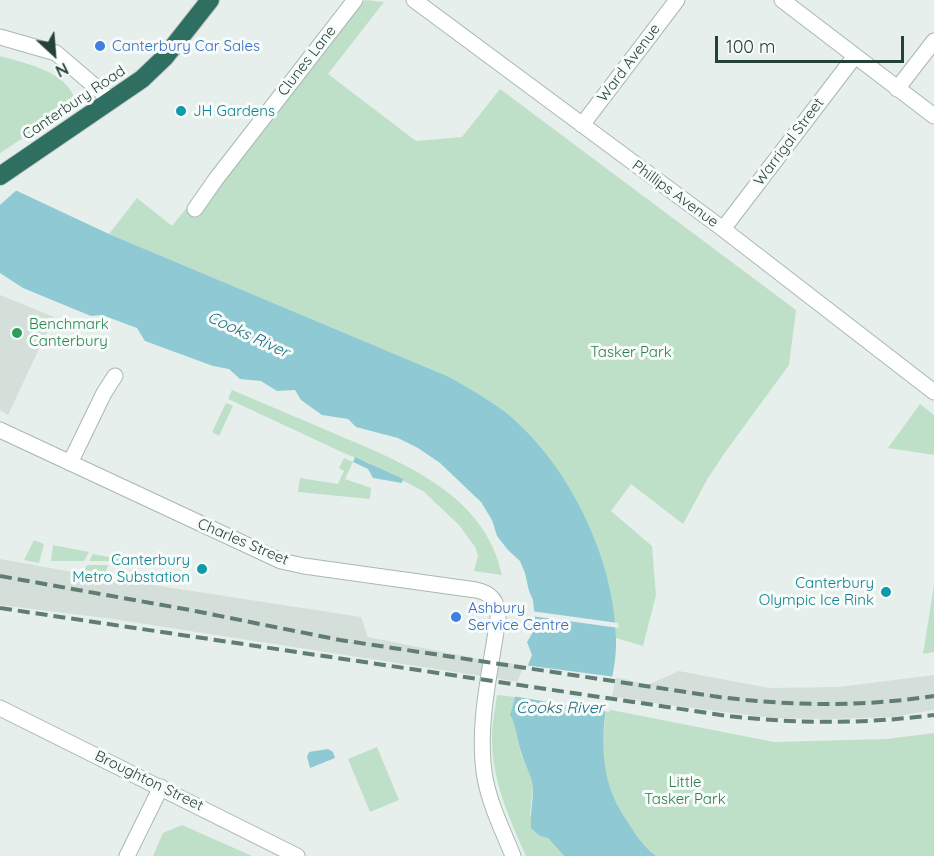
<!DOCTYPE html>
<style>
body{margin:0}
#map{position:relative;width:934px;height:856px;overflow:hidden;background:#e6efeb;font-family:Quicksand,sans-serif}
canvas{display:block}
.north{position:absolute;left:24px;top:24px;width:60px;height:60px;-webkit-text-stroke:4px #f7fbf9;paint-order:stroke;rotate:154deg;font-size:16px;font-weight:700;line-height:24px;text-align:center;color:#24423a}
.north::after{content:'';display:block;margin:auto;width:21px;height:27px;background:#24423a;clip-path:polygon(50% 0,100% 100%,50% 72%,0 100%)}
.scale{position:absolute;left:715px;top:36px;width:189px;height:27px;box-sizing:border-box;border:3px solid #24423a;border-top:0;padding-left:8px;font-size:18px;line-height:21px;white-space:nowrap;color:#24423a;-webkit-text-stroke:4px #f7fbf9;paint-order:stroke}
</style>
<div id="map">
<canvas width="934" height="856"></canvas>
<div class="north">N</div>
<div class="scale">100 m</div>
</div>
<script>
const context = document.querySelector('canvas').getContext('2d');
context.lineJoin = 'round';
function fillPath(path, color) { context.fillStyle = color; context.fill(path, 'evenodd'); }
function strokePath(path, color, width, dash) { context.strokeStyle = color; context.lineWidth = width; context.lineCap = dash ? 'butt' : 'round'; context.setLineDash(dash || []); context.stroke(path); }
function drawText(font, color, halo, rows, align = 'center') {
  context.font = font + ' Quicksand,sans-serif'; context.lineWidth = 6; context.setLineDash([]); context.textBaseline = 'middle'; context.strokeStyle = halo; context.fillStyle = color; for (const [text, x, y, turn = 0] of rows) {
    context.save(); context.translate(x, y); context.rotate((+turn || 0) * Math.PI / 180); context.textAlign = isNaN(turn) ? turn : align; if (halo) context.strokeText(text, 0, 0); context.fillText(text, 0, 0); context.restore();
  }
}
fillPath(new Path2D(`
 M0,295l54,22 -46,98 -8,-5z
 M0,559l101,18 260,40 7,20 111,22 146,20 22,6 32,-14 90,17 70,-1 95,-12v35l-41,7 -59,2 -62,-1 -111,-14 -548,-85 -113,-14z`), '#d4dfda');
fillPath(new Path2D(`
 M365,0l19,2 -56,72 88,67 46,-4 38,-48 296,221 -7,55 -63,86 -18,27 -25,46 -52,-40 -20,27 41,35 4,49 -13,51 -27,-8c-4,-78 -39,-154 -93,-210 -22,-22 -49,-37 -76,-52l-338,-142 28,-36 35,28 16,-20 10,6z
 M0,56c22,6 67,16 74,42l-4,9 -70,46z
 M232,390c35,15 71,30 106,45 68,29 147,60 164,140l-28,-4 4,-16 -3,-8 -16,-22 -36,-34 -56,-29 -21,-8 -118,-55z
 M226,403l7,3 -14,30 -7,-4z
 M920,404l14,11v40l-46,-7z
 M344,458l9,4 -8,17 26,9 -1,11 -72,-7 2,-14 38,6 6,-13 -5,-3z
 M34,540l10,4 -5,19 -15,-3z
 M53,545l36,7 -5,9h-33z
 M93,554l37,7h-41z
 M87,565h21l-3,9 -21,-4z
 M934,585v67l-11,2z
 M497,695l18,2 -5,19 6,10 5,29 8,14 4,18 -3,28 10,21 8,2 16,18h-38c-17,-38 -35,-78 -34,-120 0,-13 3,-27 5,-41z
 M606,709l168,33 112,-3 48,-6v123h-278c-28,-19 -51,-67 -53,-101 -1,-15 2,-31 3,-46z
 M377,747l22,53 -29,12 -22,-53z
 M182,825l70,31h-99l10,-23z`), '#bfe0c8');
fillPath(new Path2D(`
 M0,183l109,51 338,142c27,15 53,29 75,51 53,52 92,136 94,210 1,26 -6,48 -10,72 -6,39 -3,76 19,109 9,14 17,28 31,38h-92l-16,-18 -8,-2 -9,-8c-1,-14 2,-26 2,-39 -1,-14 -8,-24 -12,-37 -4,-13 -4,-25 -11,-37l5,-18 17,-42 -5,-13 6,-10 2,-13 -2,-19 -4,-9 -4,-18 -5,-12 -12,-11 -11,-14 -5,-16 -11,-18 -41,-39 -22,-15 -20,-10 -42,-11 -8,-8 -26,-4 -21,-15 -6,-10 -18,1 -16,-10 -21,-2 -11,-10 -16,-3 -68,-25 -8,-13 -35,-13 -11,1 -68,-28 -23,-15z
 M355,457l48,22 -1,4 -29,-5 -5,-9 -15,-7z
 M328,749l5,3 2,6 -25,10 -3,-11 2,-5z`), '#8ec9d4');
fillPath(new Path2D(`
 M0,180l19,8 -19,17z
 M531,611l87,12 1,5 -88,-12z
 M524,665l92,12 -7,35 -97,-16z`), '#e6efeb');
const minor = new Path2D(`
 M414,0l309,229 211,163
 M782,0l152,116
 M0,37l56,16 56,48
 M897,89l37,-48
 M582,125l95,-125
 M195,209l21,-30 139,-179
 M723,229l132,-173
 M0,430l281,131 23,5 172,24c16,3 22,13 22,28 -7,52 -22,108 -13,160 5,27 18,53 28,78
 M70,463l34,-70 11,-17
 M0,708l297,148
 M127,856l34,-69`);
const highway = new Path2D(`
 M0,176l142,-97 23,-22 45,-57`);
strokePath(minor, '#a8b8b2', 17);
strokePath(highway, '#c2cac8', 20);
strokePath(minor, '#fff', 15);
strokePath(highway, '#2f6f62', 18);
strokePath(new Path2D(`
 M0,576l190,34 150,30 379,57c72,9 143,10 215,-1
 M0,608l728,108c71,8 136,8 206,-1`), '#5f7d75', 4, [12, 6]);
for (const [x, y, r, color] of [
 [100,46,6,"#3f7fe0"],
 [181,111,6,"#0f9aa8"],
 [17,333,6,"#2e9e5b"],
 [202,569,6,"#0f9aa8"],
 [886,592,6,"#0f9aa8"],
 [456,617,6,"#3f7fe0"]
]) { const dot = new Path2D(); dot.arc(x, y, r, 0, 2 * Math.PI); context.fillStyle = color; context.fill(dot); strokePath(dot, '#f7fbf9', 2); }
drawText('15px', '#366cbe', '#f7fbf9', [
 ["Canterbury Car Sales",112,46],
 ["Ashbury",468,608],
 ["Service Centre",468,625]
], 'left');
drawText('15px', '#24423a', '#f7fbf9', [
 ["Clunes Lane",307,61,-52],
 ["Ward Avenue",629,63,-53],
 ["Canterbury Road",74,103,-34],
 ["Warrigal Street",789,142,-53],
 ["Phillips Avenue",675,194,36],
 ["Charles Street",243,542,23],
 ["Broughton Street",149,781,26]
]);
drawText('15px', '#0d838f', '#f7fbf9', [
 ["JH Gardens",193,111,"left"],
 ["Canterbury",190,560],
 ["Metro Substation",190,577],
 ["Canterbury",874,583],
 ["Olympic Ice Rink",874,600]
], 'right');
drawText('15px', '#27864d', '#f7fbf9', [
 ["Benchmark",29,324],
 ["Canterbury",29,341]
], 'left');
drawText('15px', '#2d7a4b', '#f7fbf9', [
 ["Tasker Park",631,352],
 ["Little",685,782],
 ["Tasker Park",685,799]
]);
drawText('italic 16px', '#1c6f80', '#f7fbf9', [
 ["Cooks River",248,335,25],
 ["Cooks River",560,708]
]);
</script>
